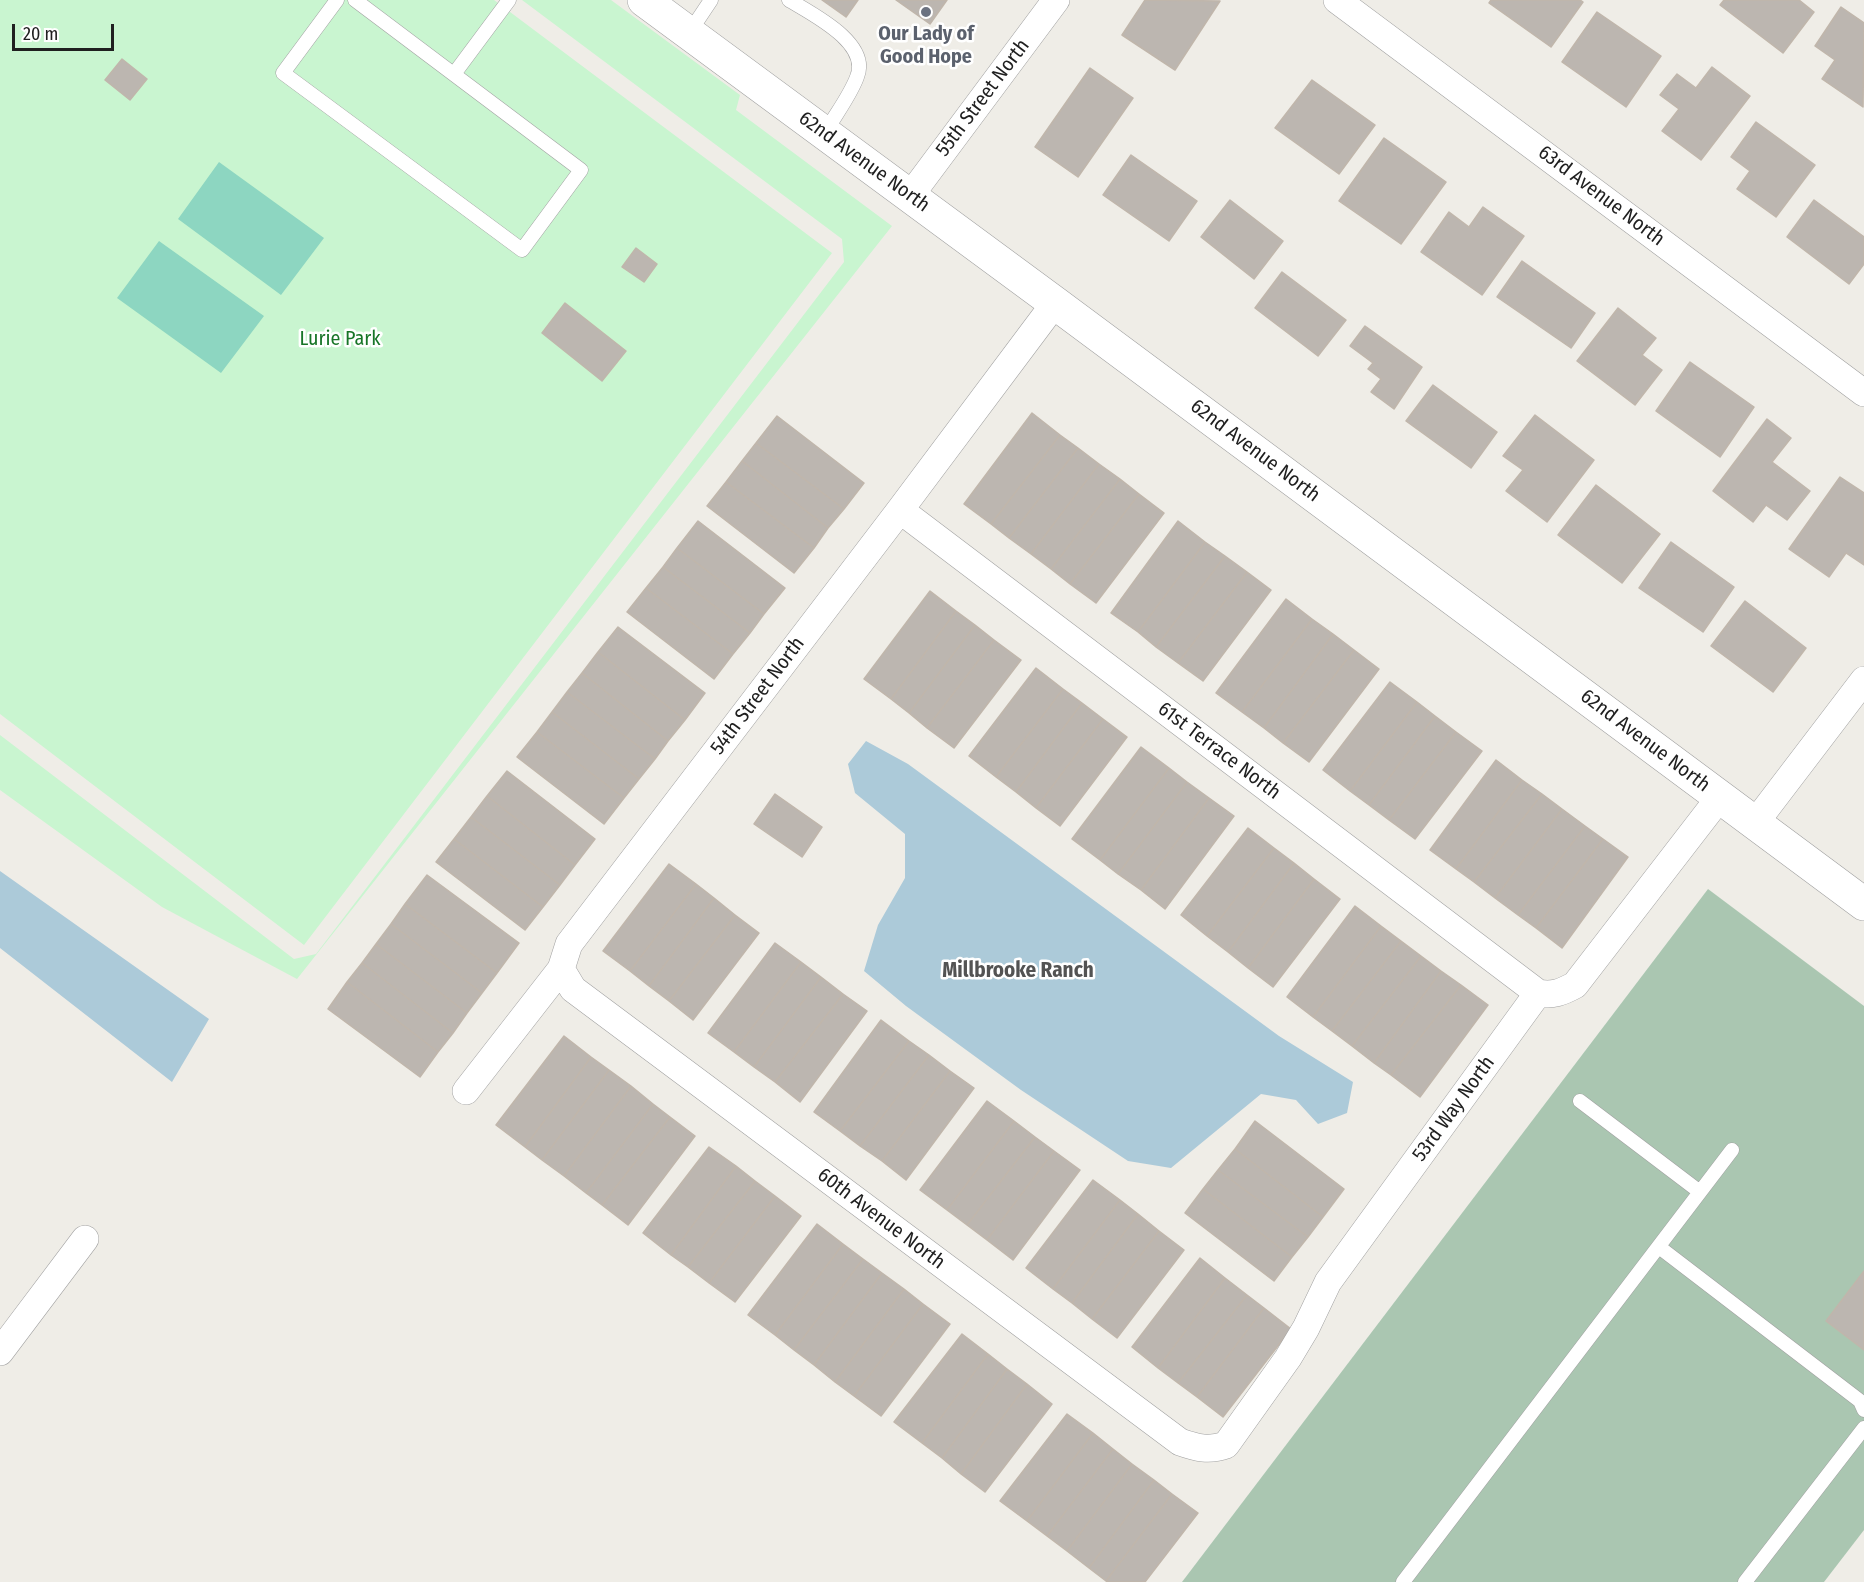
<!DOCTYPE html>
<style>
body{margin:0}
#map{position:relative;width:1864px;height:1582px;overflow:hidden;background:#efede7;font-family:"Fira Sans Condensed",sans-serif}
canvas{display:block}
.scale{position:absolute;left:12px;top:24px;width:102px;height:27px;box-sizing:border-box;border:3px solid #202020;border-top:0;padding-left:8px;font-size:18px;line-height:21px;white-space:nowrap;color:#202020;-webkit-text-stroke:4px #fff;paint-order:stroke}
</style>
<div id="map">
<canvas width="1864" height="1582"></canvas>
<div class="scale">20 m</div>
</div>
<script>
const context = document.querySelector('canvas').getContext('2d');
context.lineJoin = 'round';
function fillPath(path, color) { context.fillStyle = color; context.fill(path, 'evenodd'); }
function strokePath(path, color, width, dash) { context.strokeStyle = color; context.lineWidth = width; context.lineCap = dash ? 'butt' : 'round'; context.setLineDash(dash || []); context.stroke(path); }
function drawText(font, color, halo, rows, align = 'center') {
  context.font = font + ' "Fira Sans Condensed",sans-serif'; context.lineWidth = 5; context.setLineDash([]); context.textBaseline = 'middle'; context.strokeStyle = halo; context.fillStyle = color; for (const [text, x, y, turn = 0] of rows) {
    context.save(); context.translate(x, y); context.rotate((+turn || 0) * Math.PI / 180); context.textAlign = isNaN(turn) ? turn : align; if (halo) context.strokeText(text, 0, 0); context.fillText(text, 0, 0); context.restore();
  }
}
fillPath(new Path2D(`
 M1708,889l156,117v524l-40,52h-642z`), '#aac6b1');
fillPath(new Path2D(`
 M0,0h494l338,253 -528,692 -304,-231z
 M522,0h89l129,95 -4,15 156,116 -595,753 -135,-72 -162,-117v-55l294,224 22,-5 528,-692 -2,-23z`), '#c9f5d0');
fillPath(new Path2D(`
 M219,162l105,76 -43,57 -103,-76z
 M159,241l105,75 -43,57 -104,-75z`), '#8dd6c1');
fillPath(new Path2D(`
 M866,741l42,23 371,272 74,46 -6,31 -29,11 -22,-24 -35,-6 -90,74 -43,-7 -107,-71 -115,-84 -42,-35 14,-46 27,-47v-44l-50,-41 -7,-29z
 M0,871l209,148 -37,63 -172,-134z`), '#accad9');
const building = new Path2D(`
 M822,0h36l-12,17z
 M896,0h51l-17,24z
 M1145,0l75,1 -45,69 -53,-35z
 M1491,0h89l3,2 -32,45 -62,-44z
 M1724,0h75l15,12 -31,41 -63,-48z
 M1841,7l23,16 -1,84 -41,-28 13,-19 -20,-14z
 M1597,12l64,44 -35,51 -64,-45z
 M122,59l25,20 -17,21 -25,-20z
 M1712,67l38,29 -49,64 -39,-29 17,-22 -19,-14 17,-21 19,14z
 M1090,68l43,30 -55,79 -43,-30z
 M1312,80l63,45 -36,49 -64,-46z
 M1756,122l59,43 -39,52 -39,-28 13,-18 -19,-14z
 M1384,138l62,44 -45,62 -62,-43z
 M1131,155l66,46 -28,40 -66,-46z
 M1230,200l53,41 -29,38 -53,-42z
 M1814,200l50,37v27l-15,20 -62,-47z
 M1483,207l41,29 -42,59 -61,-43 28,-40 20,15z
 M636,248l21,16 -13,18 -22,-15z
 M1522,261l73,52 -24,35 -74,-51z
 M1282,272l64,48 -28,36 -63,-48z
 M565,303l61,48 -24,30 -60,-48z
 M1618,308l38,30 -14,17 20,15 -27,35 -58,-44z
 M1365,326l57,41 -28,42 -23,-17 10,-13 -13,-10 5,-6 -23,-17z
 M1690,362l64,45 -34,50 -64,-46z
 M1433,385l64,47 -26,36 -65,-47z
 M1032,413l28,22 -69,89 -27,-20z
 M1535,415l59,45 -47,62 -41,-31 17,-21 -20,-14z
 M777,416l87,67 -20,26 -88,-66z
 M1767,419l24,19 -19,24 38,29 -23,29 -21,-15 -13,17 -40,-31z
 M1060,435l18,13 -69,90 -18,-14z
 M756,443l88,66 -16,19 -86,-67z
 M1078,448l21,16 -68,90 -22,-16z
 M742,461l86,67 -14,20 -88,-66z
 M1099,464l21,15 -69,90 -20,-15z
 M1840,477l24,16v72l-18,-12 -17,24 -40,-28z
 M1120,479l19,15 -69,90 -19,-15z
 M726,482l88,66 -20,25 -87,-67z
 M1596,485l64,49 -38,49 -64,-48z
 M1139,494l25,19 -68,90 -26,-19z
 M698,521l87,67 -21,26 -87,-66z
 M1178,521l27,21 -67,90 -27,-19z
 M1205,542l20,14 -69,91 -18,-15z
 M1671,542l63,45 -31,45 -64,-44z
 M677,548l87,66 -14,19 -87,-66z
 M1225,556l22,16 -69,91 -22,-16z
 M663,567l87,66 -17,21 -87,-66z
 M1247,572l24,18 -68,91 -25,-18z
 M646,588l87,66 -19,25 -87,-67z
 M930,591l26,20 -65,88 -27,-20z
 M1286,599l26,20 -70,93 -26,-19z
 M1745,601l61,47 -33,44 -62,-46z
 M956,611l19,14 -66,88 -18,-14z
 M1312,619l21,15 -69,94 -22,-16z
 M975,625l19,15 -67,88 -18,-15z
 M618,627l87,66 -20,27 -87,-68z
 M1333,634l21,16 -71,93 -19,-15z
 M994,640l27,20 -67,88 -27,-20z
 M1354,650l25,19 -70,93 -26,-19z
 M598,652l87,68 -17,21 -86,-68z
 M1036,668l27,21 -67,88 -27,-21z
 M582,673l86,68 -13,18 -88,-67z
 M1390,682l27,20 -67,89 -27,-21z
 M1063,689l19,14 -66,89 -20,-15z
 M567,692l88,67 -16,20 -87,-67z
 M1417,702l18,14 -66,89 -19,-14z
 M1082,703l21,16 -67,89 -20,-16z
 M552,712l87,67 -15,19 -87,-66z
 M1435,716l21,16 -67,88 -20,-15z
 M1103,719l24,18 -67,89 -24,-18z
 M537,732l87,66 -20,26 -87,-67z
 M1456,732l26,19 -67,88 -26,-19z
 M1141,747l28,21 -69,92 -28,-21z
 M1496,760l26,20 -66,89 -26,-19z
 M1169,768l18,14 -69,92 -18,-14z
 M507,771l88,68 -20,26 -88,-69z
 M1522,780l20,14 -68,88 -18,-13z
 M1187,782l22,16 -68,92 -23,-16z
 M775,794l47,33 -20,30 -48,-33z
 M1542,794l20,15 -67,89 -21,-16z
 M487,796l88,69 -15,20 -89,-68z
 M1209,798l25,18 -69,93 -24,-19z
 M1562,809l23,17 -67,89 -23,-17z
 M471,817l89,68 -17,22 -89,-68z
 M1585,826l18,13 -67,89 -18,-13z
 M1248,828l26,20 -67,88 -26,-21z
 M454,839l89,68 -18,23 -89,-68z
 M1603,839l25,18 -66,91 -26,-20z
 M1274,848l20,15 -66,89 -21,-16z
 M1294,863l20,16 -66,89 -20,-16z
 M669,864l27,20 -66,87 -27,-20z
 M427,875l92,68 -22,30 -92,-69z
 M1314,879l26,20 -67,88 -25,-19z
 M696,884l18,14 -65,88 -19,-15z
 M714,898l21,17 -66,86 -20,-15z
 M405,904l92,69 -15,20 -91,-69z
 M1355,906l26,20 -68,91 -26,-20z
 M735,915l24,18 -66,87 -24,-19z
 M391,924l91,69 -15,20 -91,-69z
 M1381,926l20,15 -69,90 -19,-14z
 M1401,941l20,15 -69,90 -20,-15z
 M775,943l26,19 -67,90 -26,-19z
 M376,944l91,69 -14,20 -91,-70z
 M1421,956l20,15 -67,92 -22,-17z
 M801,962l20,15 -67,90 -20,-15z
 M362,963l91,70 -15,19 -91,-70z
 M1441,971l20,14 -70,90 -17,-12z
 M821,977l22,17 -68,88 -21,-15z
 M347,982l91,70 -18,25 -92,-68z
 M1461,985l27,20 -68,92 -29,-22z
 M843,994l24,17 -67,91 -25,-20z
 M881,1020l28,21 -69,90 -26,-19z
 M564,1036l27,21 -66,90 -29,-22z
 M909,1041l20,14 -69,91 -20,-15z
 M929,1055l21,16 -68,90 -22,-15z
 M591,1057l18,13 -67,90 -17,-13z
 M609,1070l22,16 -67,90 -22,-16z
 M950,1071l24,17 -68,92 -24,-19z
 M631,1086l22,18 -67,89 -22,-17z
 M987,1101l27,20 -67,89 -27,-20z
 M653,1104l17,13 -68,88 -16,-12z
 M670,1117l25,19 -67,89 -26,-20z
 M1014,1121l21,16 -68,88 -20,-15z
 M1255,1121l89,68 -21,28 -88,-68z
 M1035,1137l19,14 -67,89 -20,-15z
 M709,1147l27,19 -65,89 -28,-22z
 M1235,1149l88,68 -15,20 -90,-67z
 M1054,1151l26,19 -67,90 -26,-20z
 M736,1166l19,15 -67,86 -17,-12z
 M1218,1170l90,67 -16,20 -89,-68z
 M1093,1180l27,20 -67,89 -27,-21z
 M755,1181l20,15 -66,87 -21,-16z
 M1203,1189l89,68 -18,24 -89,-68z
 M775,1196l26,20 -66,86 -26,-19z
 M1120,1200l18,14 -66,89 -19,-14z
 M1138,1214l21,17 -67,88 -20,-16z
 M817,1224l26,20 -68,91 -27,-20z
 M1159,1231l25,19 -67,88 -25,-19z
 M843,1244l20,15 -69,91 -19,-15z
 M1200,1258l25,20 -67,90 -26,-21z
 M863,1259l19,14 -68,92 -20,-15z
 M1864,1271v79l-38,-29z
 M882,1273l22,16 -69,93 -21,-17z
 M1225,1278l22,17 -69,88 -20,-15z
 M904,1289l19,15 -69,92 -19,-14z
 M1247,1295l17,13 -67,89 -19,-14z
 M923,1304l27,20 -69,92 -27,-20z
 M1264,1308l27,21 -68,88 -26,-20z
 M962,1334l26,20 -66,89 -28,-21z
 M988,1354l19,15 -65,89 -20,-15z
 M1007,1369l20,15 -66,90 -19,-16z
 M1027,1384l25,20 -67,88 -24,-18z
 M1067,1414l26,19 -66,88 -27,-20z
 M1093,1433l20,16 -66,87 -20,-15z
 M1113,1449l19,15 -65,87 -20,-15z
 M1132,1464l22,16 -65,88 -22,-17z
 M1154,1480l18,14 -66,87 -17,-13z
 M1172,1494l26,19 -53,69h-37l-2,-1z`);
fillPath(building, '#bcb6b0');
strokePath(building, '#c0b6ab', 1.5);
const service = new Path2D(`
 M337,0l-54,73 239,177 59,-80 -226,-170
 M789,0c23,14 82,43 68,77 -7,19 -22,38 -32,56
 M689,33l22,-33
 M454,74l55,-74
 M1580,1101l120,91
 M1659,1247l201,154 4,9
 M1403,1582l329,-432
 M1745,1582l119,-154`);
const minor = new Path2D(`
 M1337,0l527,393
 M910,196l146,-196
 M900,510l638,483c15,3 24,-1 37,-8l145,-188
 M1755,823l109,-143
 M561,969l12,20 607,453c17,6 29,9 46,3l62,-87 18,-30 22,-46 210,-289
 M466,1091l95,-122 8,-25 331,-434 155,-207
 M0,1352l85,-113`);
const tertiary = new Path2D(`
 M644,0l411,303 809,601`);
strokePath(service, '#a1a1a1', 15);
strokePath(minor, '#a1a1a1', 28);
strokePath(tertiary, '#a1a1a1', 34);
strokePath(service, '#fff', 14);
strokePath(minor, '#fff', 27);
strokePath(tertiary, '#fff', 33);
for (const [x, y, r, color] of [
 [926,12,6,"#6b7280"]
]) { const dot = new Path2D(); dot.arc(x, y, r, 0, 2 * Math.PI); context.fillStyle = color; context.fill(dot); strokePath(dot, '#fff', 2); }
drawText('bold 20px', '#5b616d', '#fff', [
 ["Our Lady of",926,34],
 ["Good Hope",926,57]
]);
drawText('20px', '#202020', '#fff', [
 ["55th Street North",983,98,-53],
 ["62nd Avenue North",864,162,36],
 ["63rd Avenue North",1601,196,37],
 ["62nd Avenue North",1255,451,37],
 ["54th Street North",758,696,-53],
 ["62nd Avenue North",1645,741,37],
 ["61st Terrace North",1219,751,37],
 ["53rd Way North",1454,1109,-54],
 ["60th Avenue North",881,1219,37]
]);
drawText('20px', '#177527', '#fff', [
 ["Lurie Park",340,339]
]);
drawText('bold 21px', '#535353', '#fff', [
 ["Millbrooke Ranch",1018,971]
]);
</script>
